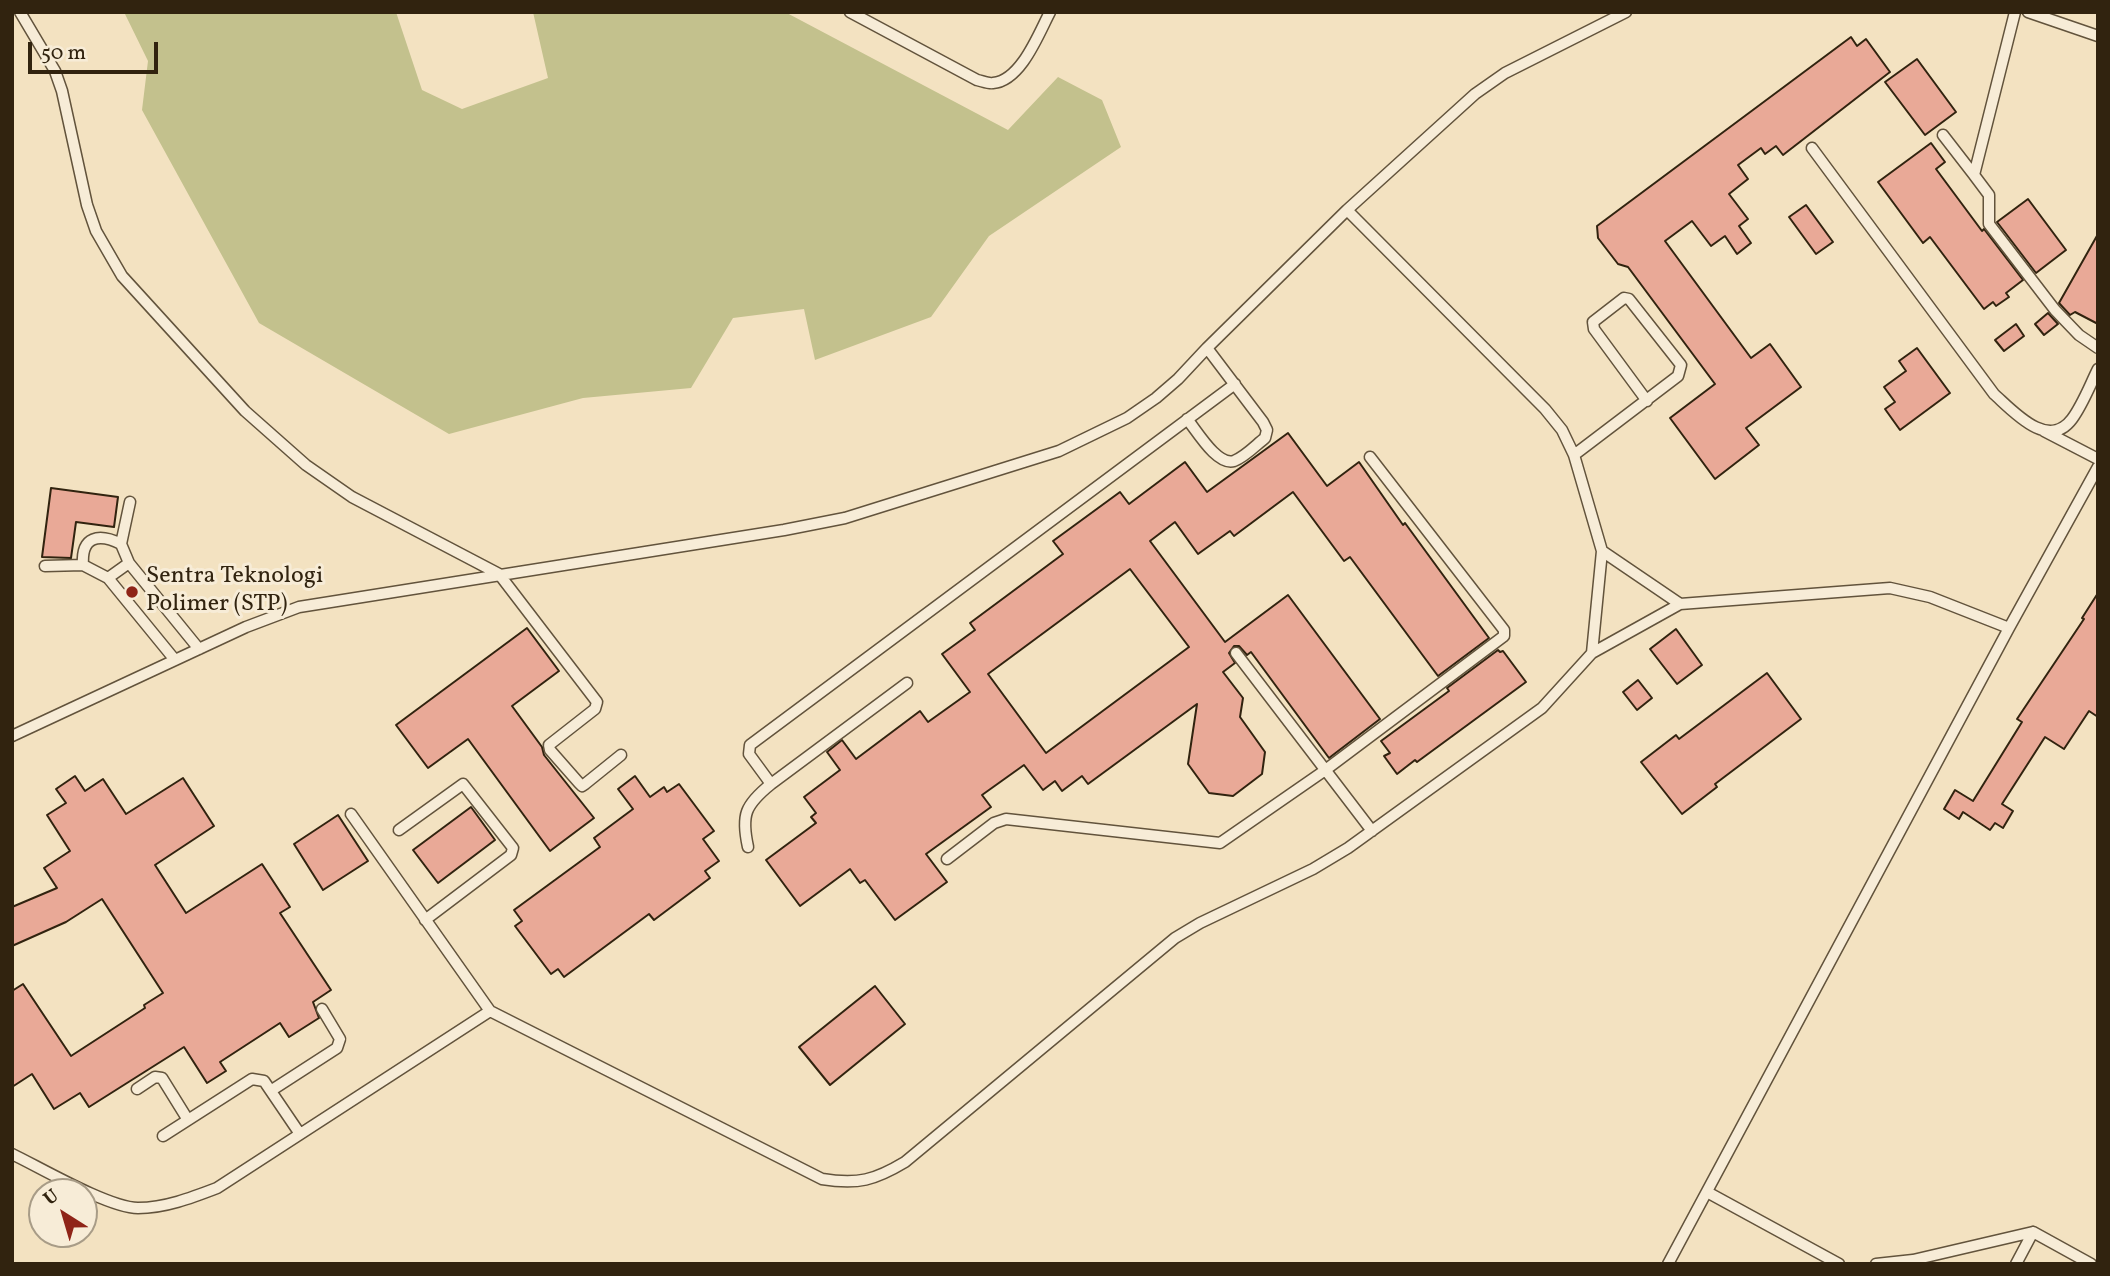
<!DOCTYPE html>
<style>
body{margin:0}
#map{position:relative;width:2110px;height:1276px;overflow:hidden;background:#f3e2c1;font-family:Vollkorn,serif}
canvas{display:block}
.frame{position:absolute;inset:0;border:14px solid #31230f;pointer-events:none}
.north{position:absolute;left:28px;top:1178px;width:70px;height:70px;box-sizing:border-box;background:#f7ecd7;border:2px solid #a89c87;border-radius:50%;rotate:323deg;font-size:19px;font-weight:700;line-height:28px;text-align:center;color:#31230f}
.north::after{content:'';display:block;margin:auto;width:24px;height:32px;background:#8f2418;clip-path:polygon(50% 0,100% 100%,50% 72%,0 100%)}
.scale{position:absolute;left:28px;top:42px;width:130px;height:32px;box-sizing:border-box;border:4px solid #31230f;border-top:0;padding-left:9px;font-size:21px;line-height:24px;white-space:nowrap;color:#31230f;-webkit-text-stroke:5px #f7ecd7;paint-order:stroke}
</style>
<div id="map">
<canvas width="2110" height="1276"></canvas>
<div class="frame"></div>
<div class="north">U</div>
<div class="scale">50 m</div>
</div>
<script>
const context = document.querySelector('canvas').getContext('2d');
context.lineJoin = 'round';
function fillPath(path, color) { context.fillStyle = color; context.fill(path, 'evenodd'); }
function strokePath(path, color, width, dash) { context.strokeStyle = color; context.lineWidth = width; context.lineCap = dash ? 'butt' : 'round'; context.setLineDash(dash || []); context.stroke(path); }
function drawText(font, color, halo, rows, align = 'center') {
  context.font = font + ' Vollkorn,serif'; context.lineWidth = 6; context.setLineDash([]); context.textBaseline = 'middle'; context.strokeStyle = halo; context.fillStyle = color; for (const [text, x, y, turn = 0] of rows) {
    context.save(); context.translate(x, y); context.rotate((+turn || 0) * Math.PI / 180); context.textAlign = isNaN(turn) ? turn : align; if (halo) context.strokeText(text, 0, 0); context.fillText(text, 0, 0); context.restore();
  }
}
fillPath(new Path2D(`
 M124,12h272l26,78 40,19 86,-31 -15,-66h252l223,118 50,-53 44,23 19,47 -132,89 -58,81 -116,43 -11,-51 -71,9 -42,70 -108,10 -134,36 -190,-111 -117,-213 6,-49z`), '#c3c18d');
const building = new Path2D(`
 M1851,37l6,9 9,-7 24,33 -107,83 -7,-9 -11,8 -4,-6 -23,17 10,14 -19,15 19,25 -9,7 12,17 -14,11 -12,-18 -14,10 -19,-25 -27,20 86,117 19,-14 31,43 -55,41 13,17 -44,34 -45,-61 45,-34 -87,-117 -10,-3 -20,-26 -1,-12z
 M1917,59l39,53 -31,23 -40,-53z
 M1931,143l14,19 -9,7 46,62 2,-2 39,51 -17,13 3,4 -13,9 -3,-4 -9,7 -54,-72 -7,6 -45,-61z
 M2028,199l38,51 -30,23 -39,-51z
 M1806,205l27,37 -17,12 -27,-37z
 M2098,234v90l-23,-12 -5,3 -11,-12z
 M2048,313l10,11 -14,11 -9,-11z
 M2016,324l8,12 -20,15 -9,-11z
 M1917,348l33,45 -50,37 -15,-21 10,-7 -11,-15 22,-16 -7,-10z
 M1288,433l39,53 32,-24 44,63 2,-2 84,115 -51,38 -88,-119 -6,4 -51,-69 -59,44 -4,-5 -32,23 -23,-32 -25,19 75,101 63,-47 92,124 -51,39 -78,-106 -4,3 -8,-9h-5l-5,7 6,10 -12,9 20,26 -3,19 25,35 -3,22 -29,22 -24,-3 -21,-29 9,-60 -109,80 -6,-8 -20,15 -7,-10 -12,9 -19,-25 -42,30 9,12 -65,47 21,28 -52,38 -30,-40 -5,3 -10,-14 -50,37 -34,-46 50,-37 -5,-6 5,-4 -12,-16 36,-27 -13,-18 15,-12 14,19 64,-48 8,11 42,-30 -28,-38 33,-24 -5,-7 93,-69 -10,-13 67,-49 9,12 56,-42 22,30zM1130,569l59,78 -143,106 -58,-79z
 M51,488l67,9 -4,30 -38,-5 -5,36 -29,-1z
 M2098,593v124l-9,-6 -25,38 -19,-12 -43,67 11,7 -10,17 -8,-5 -5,7 -27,-18 -4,7 -15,-10 11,-19 18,11 49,-79 -5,-3 67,-100 -2,-1z
 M527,628l32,43 -47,35 30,41 2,8 50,63 -44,33 -82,-112 -40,29 -32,-43z
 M1676,629l26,36 -25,19 -27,-35z
 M1498,650l2,2 3,-1 23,31 -109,80 -2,-2 -18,14 -13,-18 6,-3 -9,-12 68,-50 -2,-3z
 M1767,673l34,46 -86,65 2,3 -35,27 -41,-52 35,-27 3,4z
 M1638,680l14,18 -15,12 -14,-18z
 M75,776l10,15 18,-12 23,35 57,-36 31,48 -59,39 31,48 76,-49 28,43 -10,6 51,77 -18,12 6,16 -30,19 -9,-14 -60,39 6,9 -19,12 -23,-36 -95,60 -9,-14 -26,16 -22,-35 -20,13v-96l11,-7 48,72 74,-48 -1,-3 19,-12 -61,-94 -36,23 -54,24v-39l45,-19 -13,-20 26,-17 -23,-36 19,-12 -10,-14z
 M635,776l15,21 14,-10 3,5 12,-8 35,47 -11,8 16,22 -14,10 5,7 -56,42 -5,-6 -85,63 -6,-8 -7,5 -36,-48 7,-5 -8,-11 86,-63 -6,-9 39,-29 -15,-20z
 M471,807l24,33 -57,43 -25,-33z
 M338,815l30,46 -45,29 -29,-46z
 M875,986l30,38 -75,61 -31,-38z`);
fillPath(building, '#e9a997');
strokePath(building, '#31230f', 2);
const lane = new Path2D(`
 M20,12l35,59 7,20 25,114 9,26 26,45 123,135 61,54 46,32 147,77 98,128 -2,7 -46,36 1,5 29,33 3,3 3,-2 36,-29
 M850,12l127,68c5,1 12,4 16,3 28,-2 46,-50 57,-71
 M2015,12l-41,163 15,20v29l66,86 24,25 19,13
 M2028,12l70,24
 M1943,135l31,40
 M1812,148l182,246c19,17 54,57 78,25 11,-15 18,-34 26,-50
 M1347,210l198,199 17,21 12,25 28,96 -10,102
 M1187,419c10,12 30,47 47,42 11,-4 22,-16 31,-23l2,-8 -4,-8 -56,-74
 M2044,431l54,28
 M1574,455l104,-79 3,-11 -52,-66 -5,-1 -31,24 1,7 53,72
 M1602,551l78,53
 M129,563l70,86
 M83,565c-2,-29 16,-32 38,-21
 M45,566l38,-1 25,13 21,-15 -8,-19 9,-42
 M108,578l67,82
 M1236,653l136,178
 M12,736l234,-109 53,-20 485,-77 61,-12 214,-67 68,-33 29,-20 22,-19 29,-31 140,-138 128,-116 30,-21 121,-61
 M771,784l136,-101
 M351,814l139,197
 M399,830l64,-46 50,64 -2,7 -86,65
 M748,847c-7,-32 -3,-42 23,-63l-22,-30 1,-9 485,-361
 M947,859l47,-36 12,-4 214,24 104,-72 180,-135v-6l-134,-173
 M137,1089l18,-12 7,1 26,42
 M272,1090l65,-42 3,-9 -18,-30
 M163,1136l89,-57 12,2 36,53
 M12,1154c29,14 97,54 126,54 27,0 53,-10 79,-20l273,-177 332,168c36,6 53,1 83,-17l270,-224 25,-15 113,-54 35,-21 194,-140 50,-55 88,-49 210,-16 40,9 79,31
 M1707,1192l132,72
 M1668,1264l341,-636 89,-161
 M1876,1264l37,-4 120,-28 58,32
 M2016,1264l17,-32`);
strokePath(lane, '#62533c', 13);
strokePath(lane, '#f7ecd7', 10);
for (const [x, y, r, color] of [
 [132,592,7,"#8f2418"]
]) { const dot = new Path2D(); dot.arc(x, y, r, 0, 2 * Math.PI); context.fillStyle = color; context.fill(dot); strokePath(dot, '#f7ecd7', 2.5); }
drawText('24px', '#31230f', '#f7ecd7', [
 ["Sentra Teknologi",146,578],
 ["Polimer (STP)",146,606]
], 'left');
</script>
